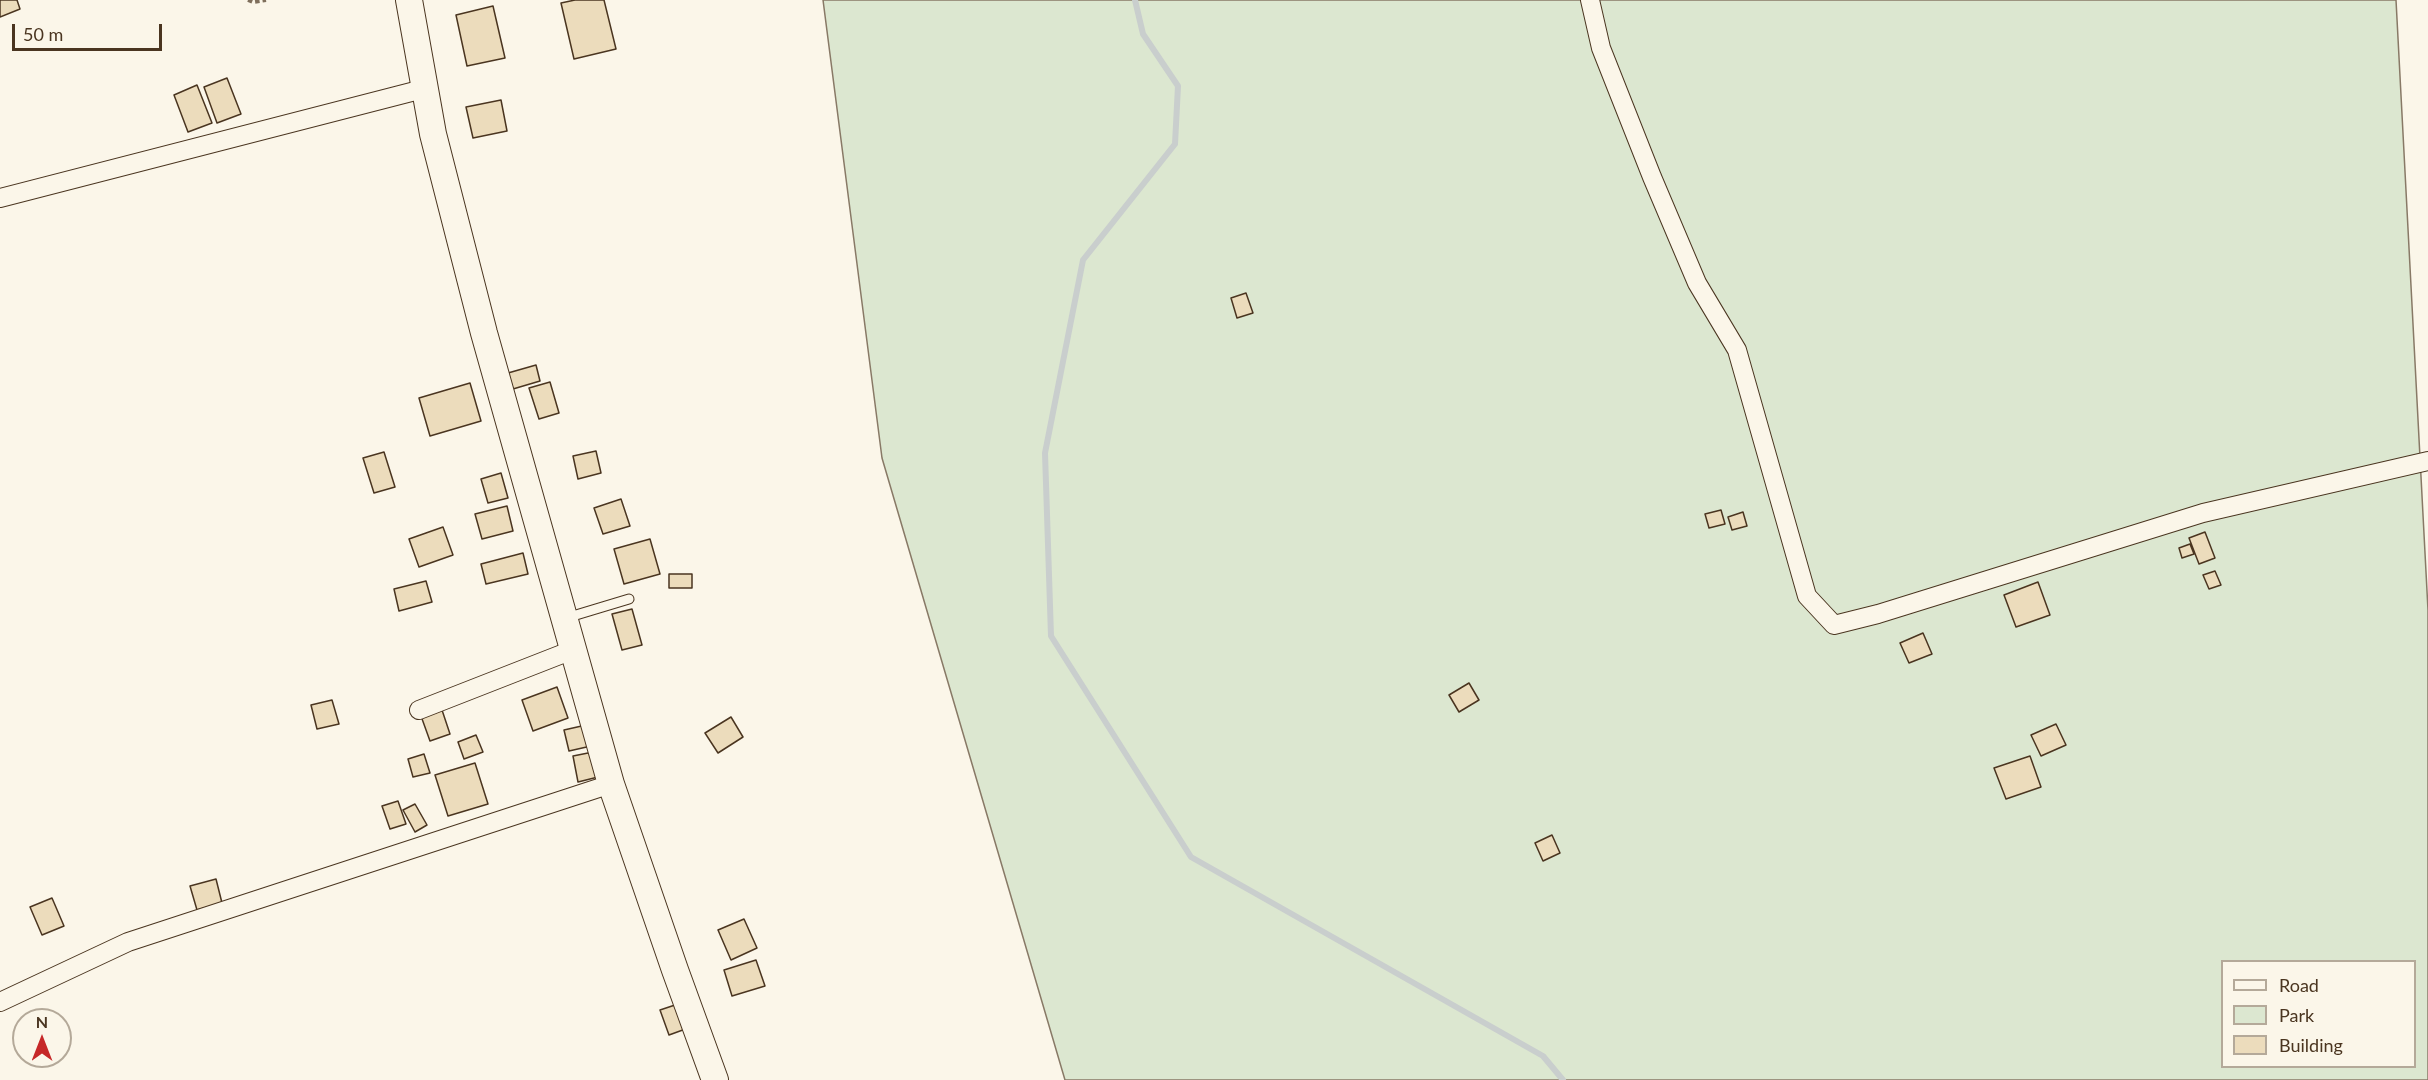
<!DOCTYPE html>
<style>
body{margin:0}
#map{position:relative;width:2428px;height:1080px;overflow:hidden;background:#fbf6e9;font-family:Lato,sans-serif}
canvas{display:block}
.legend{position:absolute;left:2221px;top:960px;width:195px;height:108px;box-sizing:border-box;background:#fbf6e9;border:2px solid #b4a999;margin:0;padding:8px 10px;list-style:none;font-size:18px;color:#4a3520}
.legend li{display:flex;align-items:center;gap:12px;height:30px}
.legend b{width:30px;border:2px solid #b4a999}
.north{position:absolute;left:12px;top:1008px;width:60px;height:60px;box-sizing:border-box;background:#fbf6e9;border:2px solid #b4a999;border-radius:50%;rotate:0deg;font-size:16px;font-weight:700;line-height:24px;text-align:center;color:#4a3520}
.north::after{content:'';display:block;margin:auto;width:21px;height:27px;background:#c62828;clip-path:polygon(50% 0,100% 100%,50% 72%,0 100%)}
.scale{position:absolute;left:12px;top:24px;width:150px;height:27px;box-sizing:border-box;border:3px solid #4a3520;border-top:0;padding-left:8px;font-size:18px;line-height:21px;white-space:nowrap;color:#4a3520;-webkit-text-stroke:4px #fbf6e9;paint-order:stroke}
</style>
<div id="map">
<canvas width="2428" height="1080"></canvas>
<ul class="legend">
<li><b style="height:8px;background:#fbf6e9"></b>Road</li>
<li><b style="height:16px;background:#dce7d0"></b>Park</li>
<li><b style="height:16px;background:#ecdcbc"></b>Building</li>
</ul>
<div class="north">N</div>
<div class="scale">50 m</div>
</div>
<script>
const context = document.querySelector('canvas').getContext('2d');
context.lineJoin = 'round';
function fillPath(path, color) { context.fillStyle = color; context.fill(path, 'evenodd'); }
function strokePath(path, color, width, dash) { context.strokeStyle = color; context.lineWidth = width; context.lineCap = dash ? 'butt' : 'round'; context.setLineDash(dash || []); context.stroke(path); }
const green = new Path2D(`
 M823,0h1573l32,610v470h-1363l-183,-622zM2222,962h192v104h-192z`);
fillPath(green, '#dce7d0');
strokePath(green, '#887966', 1.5);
strokePath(new Path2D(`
 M1135,0l8,34 35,52 -3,58 -92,116 -38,193 6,183 140,221 352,199 20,24`), '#c9cecd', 6);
const building = new Path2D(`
 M0,0h17l3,9 -20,8z
 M575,0h29l12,49 -42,10 -13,-56z
 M493,6l12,52 -38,8 -11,-51z
 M227,78l14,36 -24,9 -13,-36z
 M197,85l15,38 -24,9 -14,-37z
 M501,100l6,31 -34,7 -7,-31z
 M1246,293l7,20 -16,5 -6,-20z
 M536,365l4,16 -27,8 -5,-16z
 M550,382l9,31 -20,6 -10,-31z
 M470,383l11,38 -51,15 -11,-38z
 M596,451l5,22 -23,6 -5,-23z
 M384,452l11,35 -21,6 -11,-35z
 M501,473l7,25 -20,5 -7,-24z
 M621,499l9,27 -27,8 -9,-26z
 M507,506l6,25 -31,8 -7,-25z
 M1721,510l4,14 -16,4 -4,-14z
 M1743,512l4,14 -15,4 -4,-13z
 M443,527l10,28 -34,12 -10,-28z
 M2205,532l10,26 -16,6 -10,-26z
 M650,539l10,35 -36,10 -10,-35z
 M2190,544l4,10 -12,4 -3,-10z
 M523,553l5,21 -42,10 -5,-20z
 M2215,571l6,14 -12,4 -6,-14z
 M669,574h23v14h-23z
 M426,581l6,21 -33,9 -5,-22z
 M2038,582l12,33 -34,12 -12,-32z
 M632,609l10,36 -20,5 -10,-36z
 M1923,633l9,21 -23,9 -9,-20z
 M1469,683l10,17 -20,12 -10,-17z
 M557,687l11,31 -35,13 -11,-31z
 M332,700l7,24 -22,5 -6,-24z
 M442,710l8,24 -20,7 -9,-25z
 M731,717l12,20 -25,16 -13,-20z
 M2056,724l10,21 -25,11 -10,-21z
 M586,725l5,21 -22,5 -5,-21z
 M476,735l7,17 -19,7 -6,-17z
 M593,752l5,25 -20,5 -5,-26z
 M424,754l6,19 -17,4 -5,-18z
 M2030,756l11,31 -35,12 -12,-31z
 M475,763l13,41 -40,12 -13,-41z
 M398,801l8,23 -16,5 -8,-23z
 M415,804l12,21 -12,7 -12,-22z
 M1552,835l8,18 -17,8 -8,-18z
 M216,879l6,24 -25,7 -7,-24z
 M52,898l12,28 -22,9 -12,-28z
 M744,919l13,29 -26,12 -13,-30z
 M756,960l9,26 -33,10 -8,-26z
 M681,1003l10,24 -22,8 -9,-25z`);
fillPath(building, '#ecdcbc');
strokePath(building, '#4a3520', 1.5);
const lane = new Path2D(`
 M566,618l63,-19`);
const street = new Path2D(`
 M1590,0l11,48 51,129 45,106 40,67 70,246 27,29 44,-11 325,-101 225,-52
 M0,198l423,-109
 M419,710l156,-61
 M0,1002l128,-60 483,-158`);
const secondary = new Path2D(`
 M409,0l24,134 51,199 127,451 64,186 40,110`);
strokePath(lane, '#4a3520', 11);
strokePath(street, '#4a3520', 20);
strokePath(secondary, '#4a3520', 28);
strokePath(new Path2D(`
 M248,0l5,2 13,-2`), '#7f6f5c', 4, [4.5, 3]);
strokePath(lane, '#fbf6e9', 9);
strokePath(street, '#fbf6e9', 18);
strokePath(secondary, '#fbf6e9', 26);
</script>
